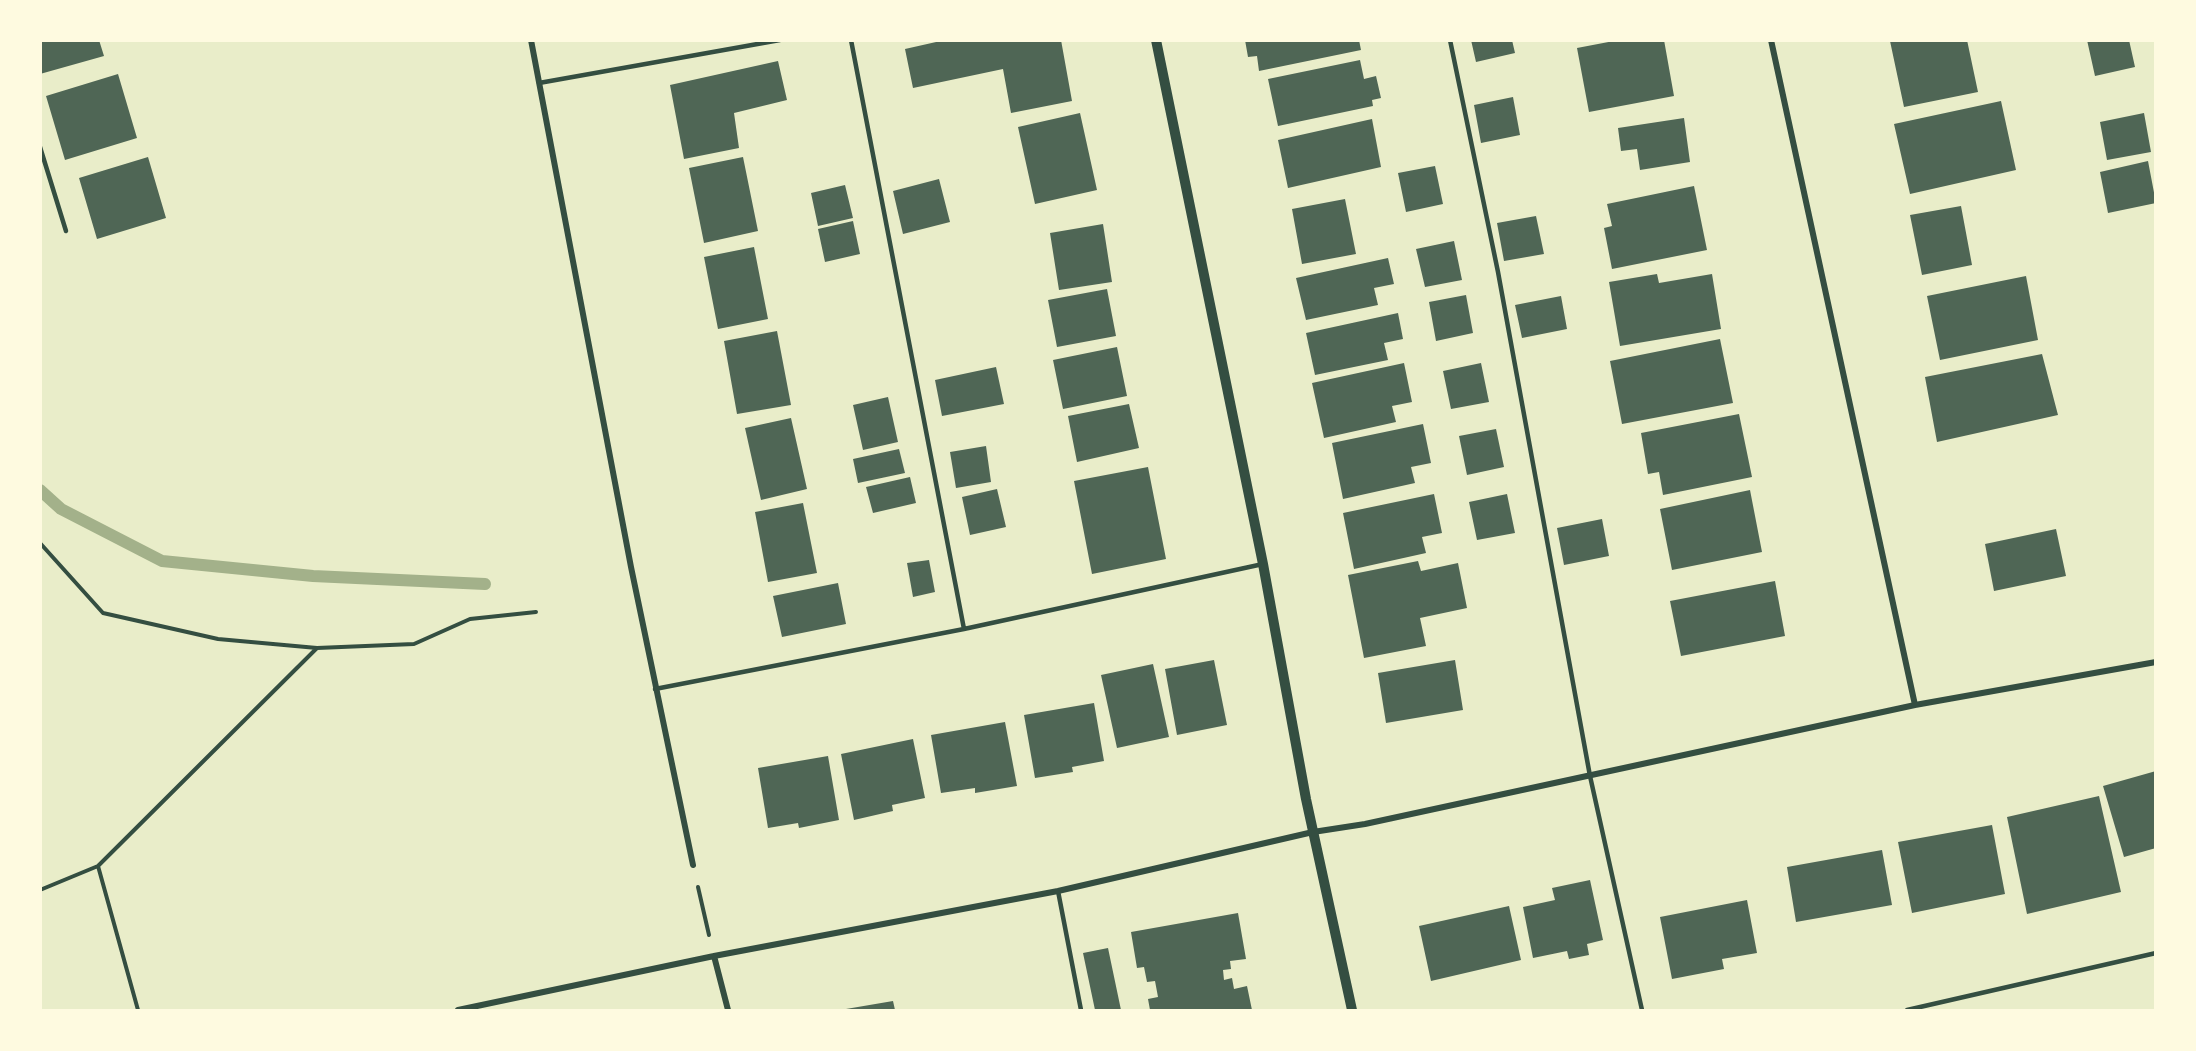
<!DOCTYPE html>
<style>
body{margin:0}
#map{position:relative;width:2196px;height:1051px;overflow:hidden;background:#e9edc9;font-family:Lato,sans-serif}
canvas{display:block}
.frame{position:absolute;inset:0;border:42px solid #fefae0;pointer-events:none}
</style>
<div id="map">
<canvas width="2196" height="1051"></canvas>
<div class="frame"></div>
</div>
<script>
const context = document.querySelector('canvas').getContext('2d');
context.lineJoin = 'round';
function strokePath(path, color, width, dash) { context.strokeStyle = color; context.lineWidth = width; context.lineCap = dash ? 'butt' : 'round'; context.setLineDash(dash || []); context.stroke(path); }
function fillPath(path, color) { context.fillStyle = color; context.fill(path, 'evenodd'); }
strokePath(new Path2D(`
 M40,490l21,19 101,52 151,15 172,8`), '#a3b18a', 12);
fillPath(new Path2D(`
 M40,40h59l5,16 -64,18z
 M945,40h116l11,61 -61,12 -8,-44 -90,19 -8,-39z
 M1245,40h114l2,10 -102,21 -2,-15 -9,1z
 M1471,40h41l3,13 -39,9z
 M1619,40h45l10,56 -85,16 -12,-64z
 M1967,40l11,52 -74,15 -14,-66z
 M2087,40h42l6,27 -40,9z
 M1360,60l4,19 12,-3 5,22 -9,2 1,6 -95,20 -10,-47z
 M778,61l9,39 -53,13 5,35 -55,11 -14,-74z
 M118,74l19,64 -72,22 -19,-64z
 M1513,97l7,38 -39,8 -7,-38z
 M2001,101l15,69 -106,24 -16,-70z
 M1080,113l17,77 -62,14 -17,-77z
 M2144,113l7,39 -44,8 -7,-38z
 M1684,118l6,44 -50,8 -3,-21 -16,2 -3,-23z
 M1372,119l9,48 -93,21 -10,-48z
 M148,157l18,61 -69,21 -18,-61z
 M743,157l15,74 -54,12 -15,-75z
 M2148,161l8,42 -48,10 -8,-41z
 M1435,166l8,38 -37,8 -8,-39z
 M939,179l11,43 -47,12 -10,-43z
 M845,185l8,33 -35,8 -7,-33z
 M1694,186l13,64 -95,19 -8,-41 8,-2 -5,-22z
 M1345,199l11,55 -54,10 -10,-55z
 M1961,206l11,59 -50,10 -12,-60z
 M1536,216l8,38 -40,7 -7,-38z
 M853,221l7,33 -35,8 -7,-33z
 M1103,224l9,58 -53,8 -9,-57z
 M1454,241l8,39 -37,7 -9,-38z
 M754,247l14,72 -50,10 -14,-72z
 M1388,258l6,26 -20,4 4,17 -72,15 -10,-42z
 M1657,274l2,9 53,-9 9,55 -101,17 -11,-64z
 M2026,276l12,64 -98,20 -13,-64z
 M1107,289l9,47 -59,11 -9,-47z
 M1466,295l7,38 -37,8 -7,-39z
 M1561,296l6,33 -45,9 -7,-33z
 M1398,313l5,26 -19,4 4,17 -73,15 -9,-42z
 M777,331l14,74 -54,9 -13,-73z
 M1720,339l13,64 -111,21 -12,-63z
 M1117,347l10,49 -64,13 -10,-49z
 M2042,354l16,61 -121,27 -12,-65z
 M1404,363l8,39 -20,4 4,16 -72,16 -12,-55z
 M1481,363l8,39 -38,7 -8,-38z
 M996,367l8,37 -62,12 -7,-36z
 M888,397l10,45 -35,8 -10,-45z
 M1129,404l10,44 -62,14 -9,-46z
 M1739,414l13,63 -89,18 -4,-23 -11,2 -7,-41z
 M791,418l16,71 -46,11 -16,-72z
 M1423,424l8,39 -20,4 4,16 -72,16 -11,-56z
 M1496,429l8,38 -37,8 -8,-39z
 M986,446l5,36 -35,6 -6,-36z
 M899,449l6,24 -47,10 -5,-24z
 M1148,467l18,92 -74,15 -18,-93z
 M910,477l6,26 -43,10 -7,-26z
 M997,489l9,38 -36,8 -8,-38z
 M1750,490l12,62 -90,18 -12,-61z
 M1434,494l8,39 -20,4 4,16 -72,16 -11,-56z
 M1507,494l8,39 -38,7 -8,-38z
 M803,503l14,70 -49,9 -13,-70z
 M1602,519l7,37 -45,9 -7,-37z
 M2056,529l10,47 -72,15 -9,-47z
 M929,560l6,32 -22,5 -6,-34z
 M1418,561l3,10 37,-8 9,45 -47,10 6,28 -62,12 -16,-83z
 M1775,581l10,55 -104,20 -11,-55z
 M838,583l8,41 -64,13 -9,-41z
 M1214,660l13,65 -50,10 -12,-66z
 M1455,660l8,50 -77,13 -8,-50z
 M1153,664l16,73 -52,11 -16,-73z
 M1094,703l10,58 -32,6 1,5 -38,6 -11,-63z
 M1005,722l12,64 -42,7v-5l-34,5 -10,-58z
 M913,739l12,59 -33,7 1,6 -39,9 -13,-66z
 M828,756l11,64 -40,8 -1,-5 -30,5 -10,-60z
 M2156,771v77l-32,9 -21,-71z
 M2099,796l22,96 -94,22 -20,-97z
 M1992,825l13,69 -93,19 -14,-71z
 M1882,850l10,55 -96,17 -9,-55z
 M1590,880l13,60 -16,4 2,11 -20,4 -2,-8 -34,7 -10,-51 32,-7 -3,-12z
 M1747,900l10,53 -35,6 2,10 -52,10 -12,-62z
 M1509,906l12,54 -90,21 -12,-55z
 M1238,913l8,46 -16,2 1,8 -8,1 1,10 8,-2 2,11 13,-3 5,24h-102l-2,-11 10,-2 -3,-16 -8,1 -3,-15 -7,1 -6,-36z
 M1108,948l13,62h-26l-12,-57z
 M893,1001l2,9h-49v-1z`), '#4f6655');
strokePath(new Path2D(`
 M40,543l63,70 115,26 99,9 97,-4 56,-25 66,-7
 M698,887l11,48
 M40,890l58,-24
 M138,1010l-40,-144 219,-218`), '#344e41', 4);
strokePath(new Path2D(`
 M851,40l113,589
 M1450,40l48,232 92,504 52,234
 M539,83l241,-43
 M40,147l26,84
 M655,689l309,-60 299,-65
 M1058,891l23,119
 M1907,1010l249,-57`), '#344e41', 4.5);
strokePath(new Path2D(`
 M531,40l100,527 62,298
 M1771,40l144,665
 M714,956l14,54
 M458,1010l256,-54 344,-65 255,-59 52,-8 550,-119 241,-43`), '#344e41', 6);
strokePath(new Path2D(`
 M1156,40l107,524 43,235 46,211`), '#344e41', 10);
</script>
